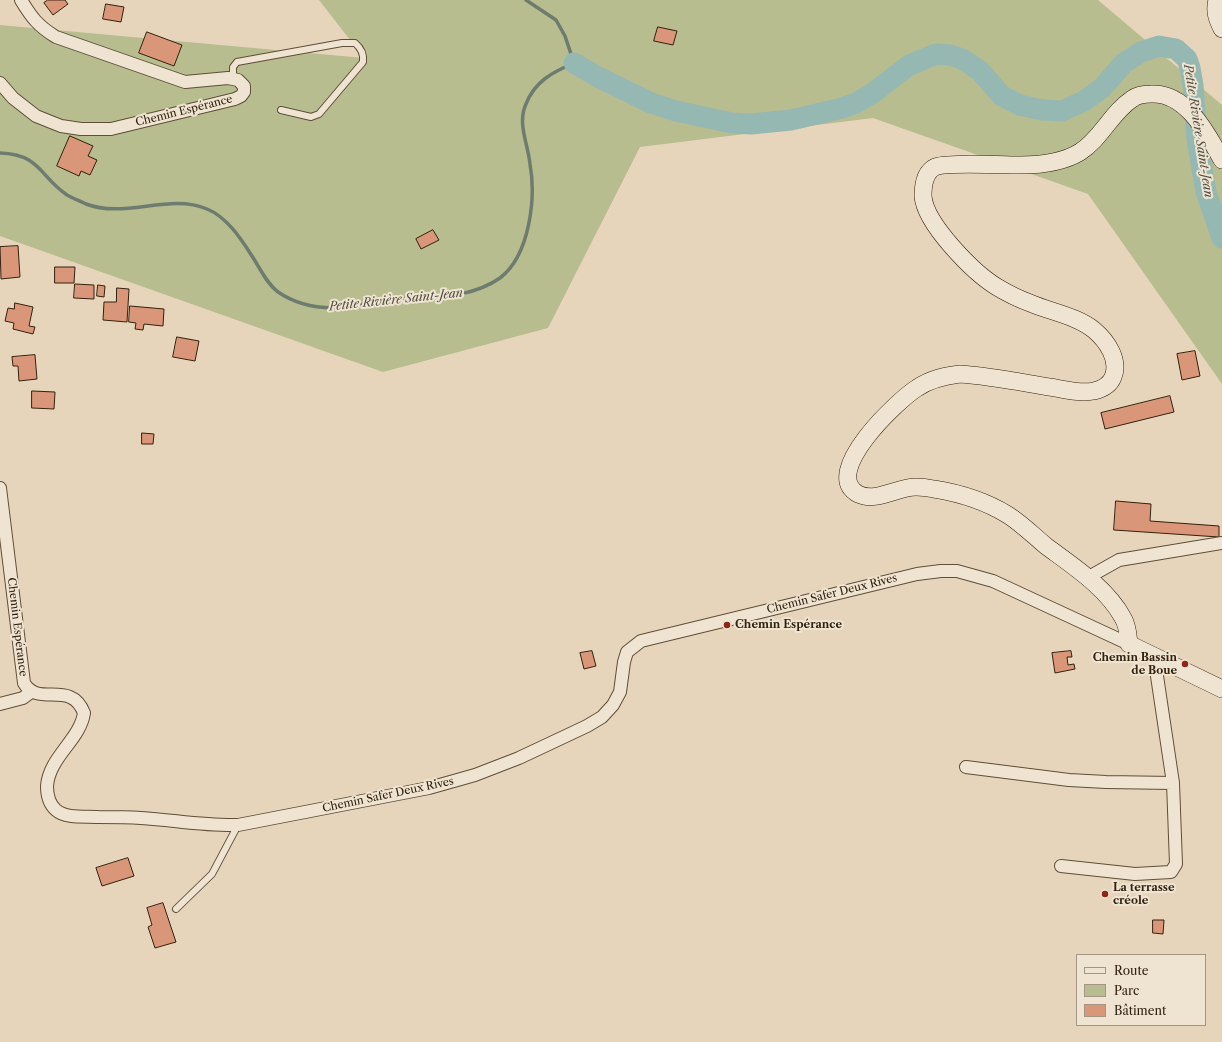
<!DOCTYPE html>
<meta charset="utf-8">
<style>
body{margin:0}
#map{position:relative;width:1222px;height:1042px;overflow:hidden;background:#e6d5ba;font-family:"Libre Caslon Text",serif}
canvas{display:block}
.legend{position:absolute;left:1076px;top:954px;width:130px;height:72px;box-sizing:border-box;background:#efe4d2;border:1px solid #a39684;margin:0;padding:5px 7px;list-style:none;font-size:12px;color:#32210e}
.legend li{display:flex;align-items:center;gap:8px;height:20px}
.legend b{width:20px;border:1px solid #a39684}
</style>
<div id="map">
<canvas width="1222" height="1042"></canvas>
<ul class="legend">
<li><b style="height:5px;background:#efe4d2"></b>Route</li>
<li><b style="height:11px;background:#b7bd8e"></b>Parc</li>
<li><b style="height:11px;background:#d99678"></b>Bâtiment</li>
</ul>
</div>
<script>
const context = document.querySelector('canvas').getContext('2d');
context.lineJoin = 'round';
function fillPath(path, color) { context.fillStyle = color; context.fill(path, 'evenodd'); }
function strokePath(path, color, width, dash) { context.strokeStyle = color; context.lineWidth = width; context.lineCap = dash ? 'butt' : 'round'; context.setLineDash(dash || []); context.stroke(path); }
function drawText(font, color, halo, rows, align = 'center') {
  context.font = font + ' "Libre Caslon Text",serif'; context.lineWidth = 4; context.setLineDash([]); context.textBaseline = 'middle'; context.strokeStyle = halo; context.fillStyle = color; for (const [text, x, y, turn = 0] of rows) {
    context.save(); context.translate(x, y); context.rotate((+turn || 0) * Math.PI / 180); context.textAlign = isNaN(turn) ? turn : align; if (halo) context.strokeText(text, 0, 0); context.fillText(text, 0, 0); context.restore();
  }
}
fillPath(new Path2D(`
 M319,0h779l124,105v279l-134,-190 -215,-76 -233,29 -92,181 -165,44 -383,-136v-211l364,33z`), '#b7bd8e');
strokePath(new Path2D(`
 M0,153c40,1 40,24 67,42 5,3 13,6 19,9 39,15 83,-11 121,5 20,8 34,30 45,47 8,12 14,27 26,36 22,15 49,18 75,14 12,-1 24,-6 36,-7 11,-1 22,0 32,-1 27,-1 56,-4 79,-20 30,-23 36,-80 30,-114 -2,-20 -13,-41 -4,-60 9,-23 27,-32 48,-41l-9,-27 -9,-16 -30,-20`), '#6e7c70', 3.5);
strokePath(new Path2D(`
 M574,63l24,14 53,26 25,8 56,12 19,1 40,-4 51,-12 14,-5 17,-10 35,-27 28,-12 15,1 13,5 16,11 22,25 18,9 22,5 20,1 22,-10 18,-13 22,-25 17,-11 18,-6 17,3 11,10 3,9 3,17 4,54 9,53 16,46`), '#96b8b2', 21);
const building = new Path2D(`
 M48,0h17l3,4 -15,11 -9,-12z
 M106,4l18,3 -3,15 -18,-3z
 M658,27l19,4 -4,14 -19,-4z
 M147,32l35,13 -8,21 -35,-13z
 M70,136l23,10 -5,10 9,4 -7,15 -9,-4 -2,5 -22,-10z
 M433,230l6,10 -18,9 -5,-10z
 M18,246l2,31 -19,2 -1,-32z
 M55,267h20l-1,16h-19z
 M75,284l19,1v14l-20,-1z
 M98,285l7,1 -1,11 -7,-1z
 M117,288l12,1 -2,33 -24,-2 1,-18h12z
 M15,303l18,4 -4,19 6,1 -2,7 -20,-5 1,-6 -9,-2 3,-13 6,1z
 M130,306l34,3 -1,17 -19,-2 -1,6 -8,-1 1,-6 -7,-1z
 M177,337l22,4 -4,20 -22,-4z
 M1195,351l5,25 -18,4 -5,-26z
 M35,355l2,24 -18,2 -1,-15h-5l-1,-9z
 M32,391l23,1 -1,17 -22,-1z
 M1170,396l4,16 -69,17 -4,-16z
 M142,433l12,1 -1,10h-11z
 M1116,501l35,3 -1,17 69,5v11l-105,-7z
 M592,651l4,15 -12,3 -4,-16z
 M1071,651l1,6h-5l1,8 6,-1 1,5 -20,4 -3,-20z
 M128,858l6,18 -32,10 -6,-18z
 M163,903l13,39 -21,6 -7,-21 4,-2 -5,-17z
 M1153,920h11l-1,14 -10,-1z`);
fillPath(building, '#d99678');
strokePath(building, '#32210e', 1);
const lane = new Path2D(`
 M233,78v-11l4,-5 105,-19h13c6,5 9,11 8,19l-44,52 -8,3 -30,-7
 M176,909l36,-35 26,-49`);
const street = new Path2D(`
 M0,83l13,15 23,18 25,10 20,3h30l124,-30 6,-3 3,-4v-6l-6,-6 -10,-2 -43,4 -129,-45c-18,-11 -24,-19 -35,-37
 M0,488l24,195c14,25 47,-4 60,30 -4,27 -35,44 -37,73 0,8 2,18 9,24 10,9 30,6 42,7 14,0 29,0 43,1 33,2 63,8 97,7l191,-37 46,-13 44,-17 68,-32 15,-9 11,-12 7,-13 4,-30 3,-10 14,-11 276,-67 24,-3h16l36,10 136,63
 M1087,578l32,-18 103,-17
 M0,704l23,-6 8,-6
 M966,767l103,13 37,2 67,1
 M1061,866l74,8 36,-2 5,-8 -3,-81 -19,-127`);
const secondary = new Path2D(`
 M1217,0c-3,11 0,19 5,29
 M1222,160c-15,-27 -36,-68 -71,-66 -7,0 -14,1 -19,5 -21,14 -31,40 -52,53 -18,11 -39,13 -59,13 -16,0 -76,-3 -86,2 -10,5 -12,19 -12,29 2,28 51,77 74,91 10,6 22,12 33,16 21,9 47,13 64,27 13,11 26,30 19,47 -3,8 -11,12 -19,14 -15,3 -30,-2 -45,-4 -30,-5 -59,-11 -89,-13 -16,2 -30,5 -43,14 -19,12 -97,85 -59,106 18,9 39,-7 58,-7 6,0 13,1 18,2 25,4 53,13 74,26 14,9 26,21 38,31 27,20 61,42 77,72 5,8 5,17 6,26l93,45`);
strokePath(lane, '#5f4e39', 8);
strokePath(street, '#5f4e39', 14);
strokePath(secondary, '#32210e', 18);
strokePath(lane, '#efe4d2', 6);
strokePath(street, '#efe4d2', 12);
strokePath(secondary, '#efe4d2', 17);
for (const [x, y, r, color] of [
 [727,625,4,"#8f2418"],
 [1185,664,4,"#8f2418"],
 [1105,894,4,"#8f2418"]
]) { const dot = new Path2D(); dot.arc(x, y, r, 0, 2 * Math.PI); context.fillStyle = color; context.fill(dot); strokePath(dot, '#efe4d2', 1.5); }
drawText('11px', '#32210e', '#efe4d2', [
 ["Chemin Espérance",184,111,-14],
 ["Chemin Safer Deux Rives",832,594,-14],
 ["Chemin Espérance",17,627,83],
 ["Chemin Safer Deux Rives",388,795,-12]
]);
drawText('bold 11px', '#32210e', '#efe4d2', [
 ["Chemin Espérance",735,625],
 ["Chemin Bassin",1177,658,"right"],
 ["de Boue",1177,671,"right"],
 ["La terrasse",1113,888],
 ["créole",1113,901]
], 'left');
drawText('italic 12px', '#504e3f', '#efe4d2', [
 ["Petite Rivière Saint-Jean",1198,131,81],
 ["Petite Rivière Saint-Jean",396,300,-6]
]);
</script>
